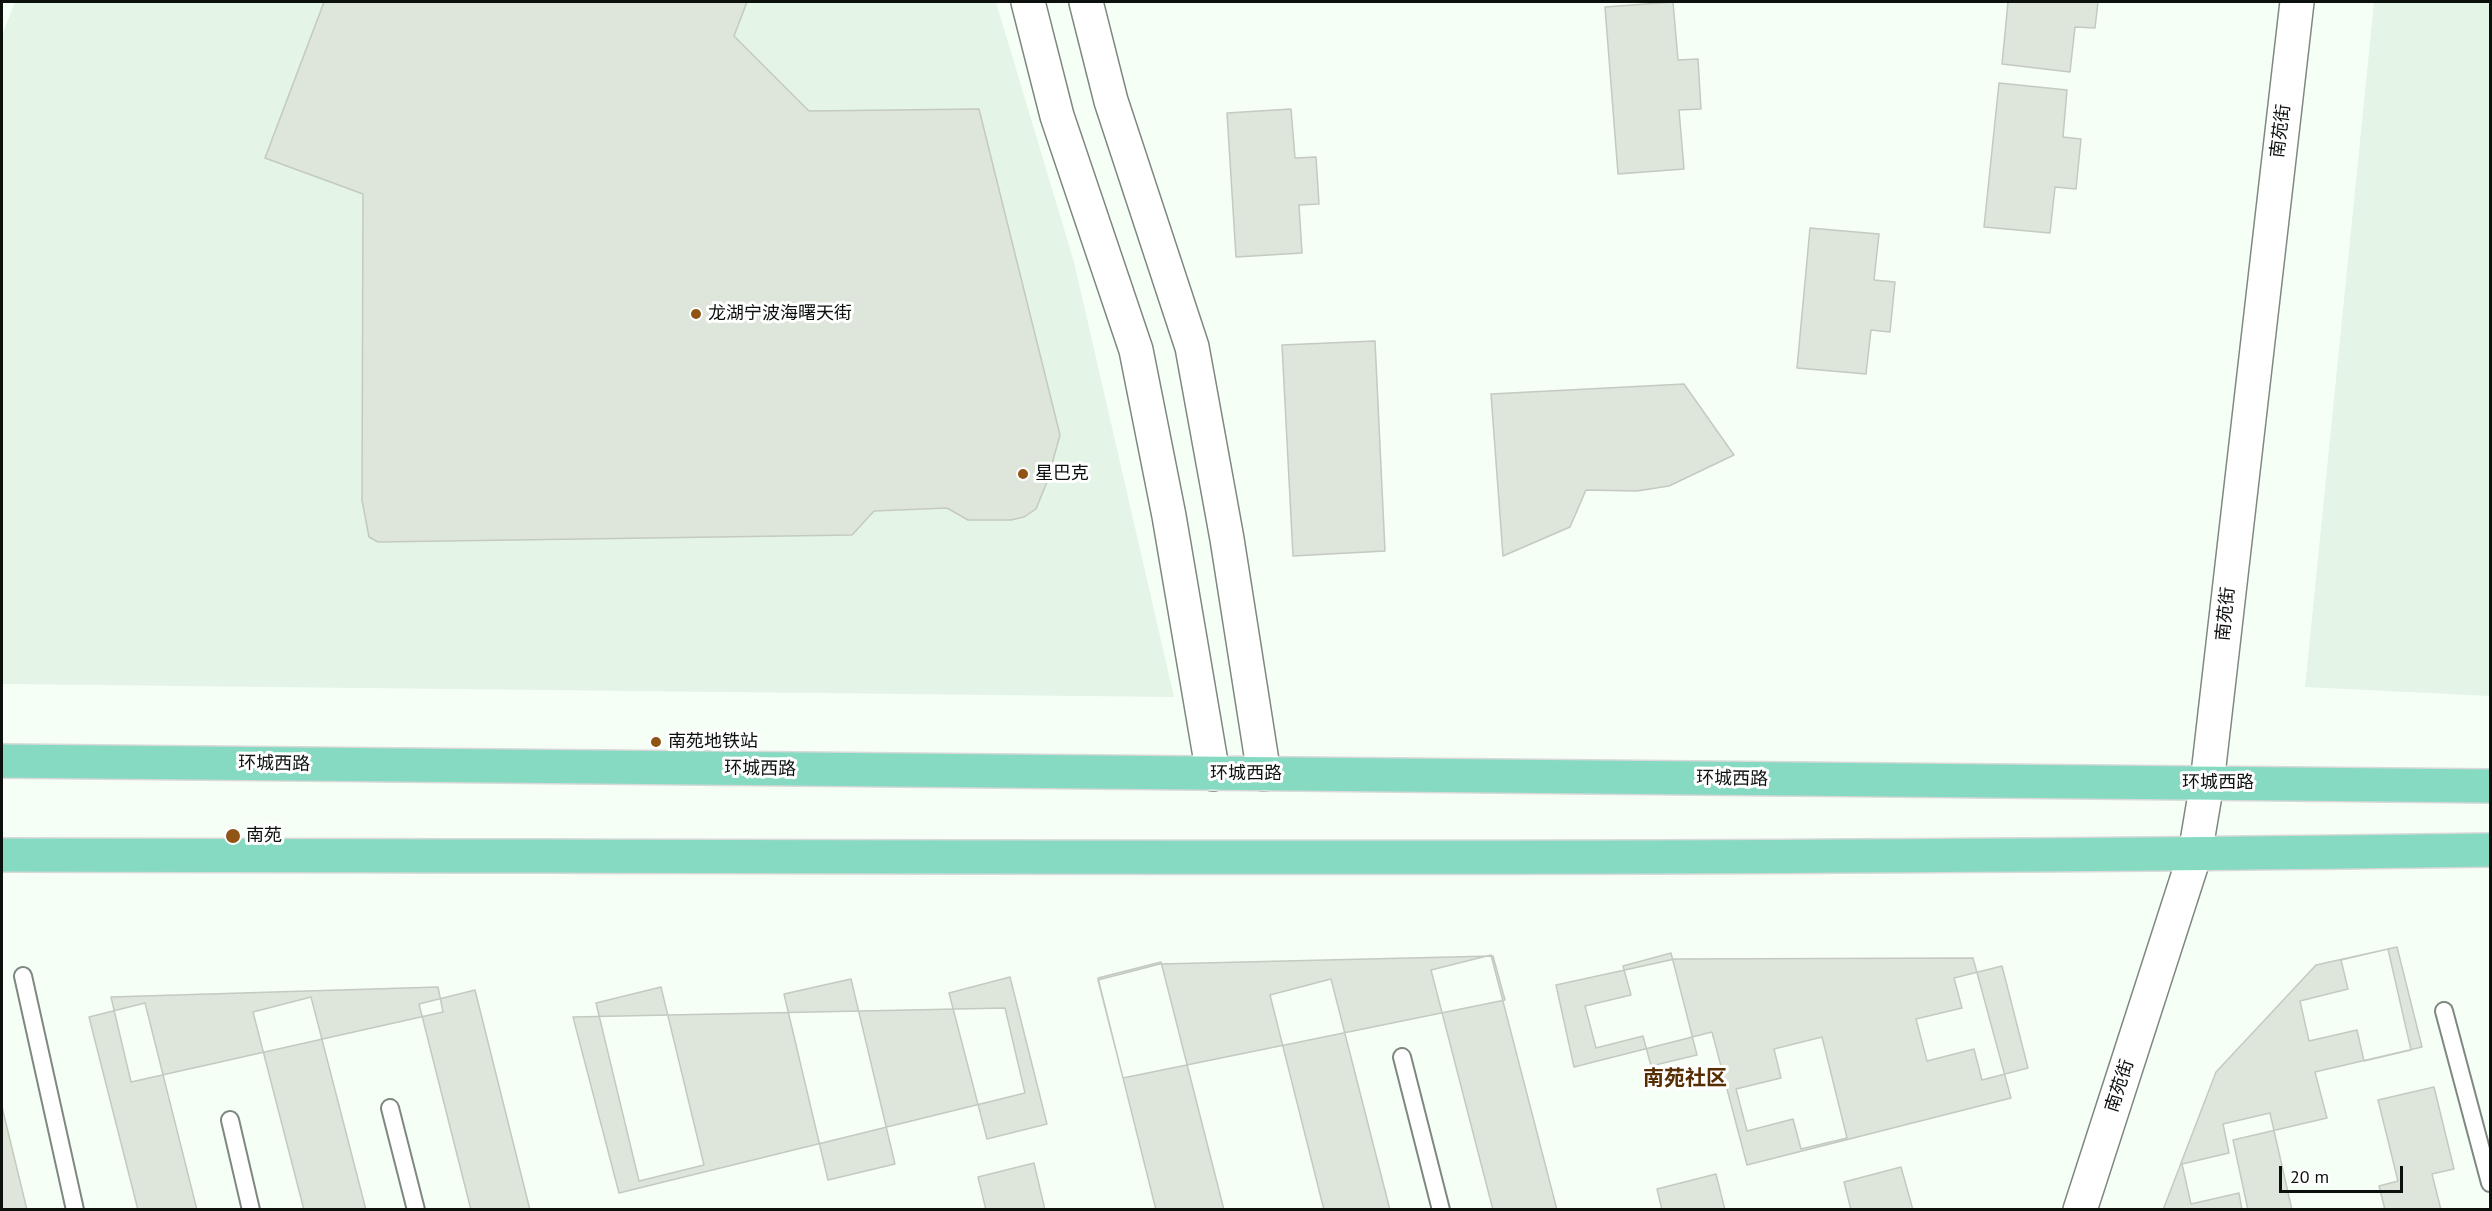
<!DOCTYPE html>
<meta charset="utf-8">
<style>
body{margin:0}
#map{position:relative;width:2492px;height:1211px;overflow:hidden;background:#f5fff6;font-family:"PT Sans",sans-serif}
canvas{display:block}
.frame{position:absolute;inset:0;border:3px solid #0d110e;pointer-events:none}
.scale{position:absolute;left:2279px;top:1166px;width:124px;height:27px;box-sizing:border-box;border:3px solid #0d110e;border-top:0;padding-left:8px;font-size:18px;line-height:21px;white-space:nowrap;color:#0d110e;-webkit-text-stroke:4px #fff;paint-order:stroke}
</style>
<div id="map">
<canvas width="2492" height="1211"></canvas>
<div class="frame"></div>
<div class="scale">20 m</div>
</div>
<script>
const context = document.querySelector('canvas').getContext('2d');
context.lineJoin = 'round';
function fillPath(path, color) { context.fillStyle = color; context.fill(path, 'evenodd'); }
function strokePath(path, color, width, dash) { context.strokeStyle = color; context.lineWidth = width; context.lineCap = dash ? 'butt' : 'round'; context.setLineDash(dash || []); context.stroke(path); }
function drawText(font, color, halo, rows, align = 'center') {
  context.font = font + ' "PT Sans","Noto Sans SC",sans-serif'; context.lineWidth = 6; context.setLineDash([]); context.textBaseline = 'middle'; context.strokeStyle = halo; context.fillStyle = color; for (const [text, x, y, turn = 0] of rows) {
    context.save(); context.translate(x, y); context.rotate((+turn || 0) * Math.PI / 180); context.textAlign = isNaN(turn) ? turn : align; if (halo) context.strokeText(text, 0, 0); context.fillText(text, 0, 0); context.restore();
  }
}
fillPath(new Path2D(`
 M15,2h981l78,260 100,435 -1172,-13v-649z
 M2374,2h116v694l-185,-9z`), '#e4f4e7');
const building = new Path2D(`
 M324,2h423l-13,34 75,75 170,-2 81,326 -13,47 -11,27 -12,8 -13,3h-43l-21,-12 -73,3 -22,24 -474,7 -9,-5 -7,-37 1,-306 -98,-36z
 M1673,2l5,58 20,-1 3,50 -22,1 5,59 -66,5 -13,-167z
 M2008,2h90l-3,26 -20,-1 -5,45 -68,-8z
 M1999,83l68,7 -4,47 18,2 -5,50 -21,-2 -5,46 -66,-6z
 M1291,109l4,49 21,-1 3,47 -20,1 3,48 -66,4 -9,-144z
 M1810,228l69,6 -5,46 21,2 -5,50 -19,-2 -5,44 -69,-6z
 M1375,341l10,210 -92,5 -11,-211z
 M1684,384l50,71 -65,31 -32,5 -51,-1 -16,37 -67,29 -12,-162z
 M2397,947l25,100 -107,25 12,46 -94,22 15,70h-85l53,-138 100,-107z
 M2388,949l23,101 -47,11 -7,-31 -48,11 -9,-40 48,-12 -7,-29z
 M1671,953l26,102 -46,11 -8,-30 -47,12 -11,-42 46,-11 -8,-29z
 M1491,955l66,255h-64l-62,-240z
 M1493,956l12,44 -382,78 -25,-98 62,-16z
 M1973,958l38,140 -264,67 -35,-133 -138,35 -18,-82 119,-26z
 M1161,962l63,248h-68l-58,-232z
 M2002,966l26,102 -46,12 -8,-31 -47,12 -11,-42 46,-11 -8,-30z
 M1010,977l37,147 -60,15 -38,-146z
 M851,979l44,185 -67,16 -44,-186z
 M1331,979l59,231h-66l-54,-215z
 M438,987l5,25 -312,70 -20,-85z
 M661,987l43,178 -65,16 -43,-178z
 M475,990l55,220h-59l-52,-206z
 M311,997l55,213h-62l-51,-198z
 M145,1003l52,207h-59l-49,-193z
 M1005,1008l20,85 -406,100 -46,-176z
 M1822,1037l25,101 -46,11 -8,-30 -46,12 -11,-42 45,-11 -7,-29z
 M2434,1087l20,82 -22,5 9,36h-56l-6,-24 19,-5 -20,-81z
 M2,1107l25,103h-25z
 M2270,1113l22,97h-50l-3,-17 -48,11 -9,-40 47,-11 -6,-29z
 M1034,1163l11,47h-59l-8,-33z
 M1901,1167l12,43h-62l-7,-28z
 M1716,1174l9,36h-63l-5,-21z`);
fillPath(building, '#dee5da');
strokePath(building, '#c4cabf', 1.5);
const service = new Path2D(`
 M23,976l52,234
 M2444,1011l46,172
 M1402,1057l39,153
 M390,1108l26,102
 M230,1120l21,90`);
const minor = new Path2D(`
 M1028,2l29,114 79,234 33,166 44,258
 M1086,2l25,99 81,246 35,192 37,235`);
const tertiary = new Path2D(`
 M2080,1210l115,-356 12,-71 90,-781`);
const primary = new Path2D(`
 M2,761l2488,25
 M2,855c829,1 1659,7 2488,-5`);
strokePath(service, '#7e8880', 20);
strokePath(minor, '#7e8880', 36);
strokePath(tertiary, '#7e8880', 36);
strokePath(primary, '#d8d9d8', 36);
strokePath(service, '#fff', 16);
strokePath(minor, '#fff', 33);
strokePath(tertiary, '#fff', 33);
strokePath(primary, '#85dac1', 33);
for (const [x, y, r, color] of [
 [696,314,6,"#905415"],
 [1023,474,6,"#905415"],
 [656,742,6,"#905415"],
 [233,836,8,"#905415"]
]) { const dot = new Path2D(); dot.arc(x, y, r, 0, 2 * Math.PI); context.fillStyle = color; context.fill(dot); strokePath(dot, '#fff', 2); }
drawText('18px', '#0d110e', '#fff', [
 ["南苑街",2281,131,-83],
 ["南苑街",2226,614,-84],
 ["环城西路",274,764,1],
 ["环城西路",760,769,1],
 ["环城西路",1246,774],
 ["环城西路",1732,779,1],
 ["环城西路",2218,783],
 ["南苑街",2120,1086,-72]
]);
drawText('18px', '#0d110e', '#fff', [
 ["龙湖宁波海曙天街",708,314],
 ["星巴克",1035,474],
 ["南苑地铁站",668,742],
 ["南苑",246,836]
], 'left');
drawText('bold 21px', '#572e01', '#fff', [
 ["南苑社区",1685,1079]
]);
</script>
